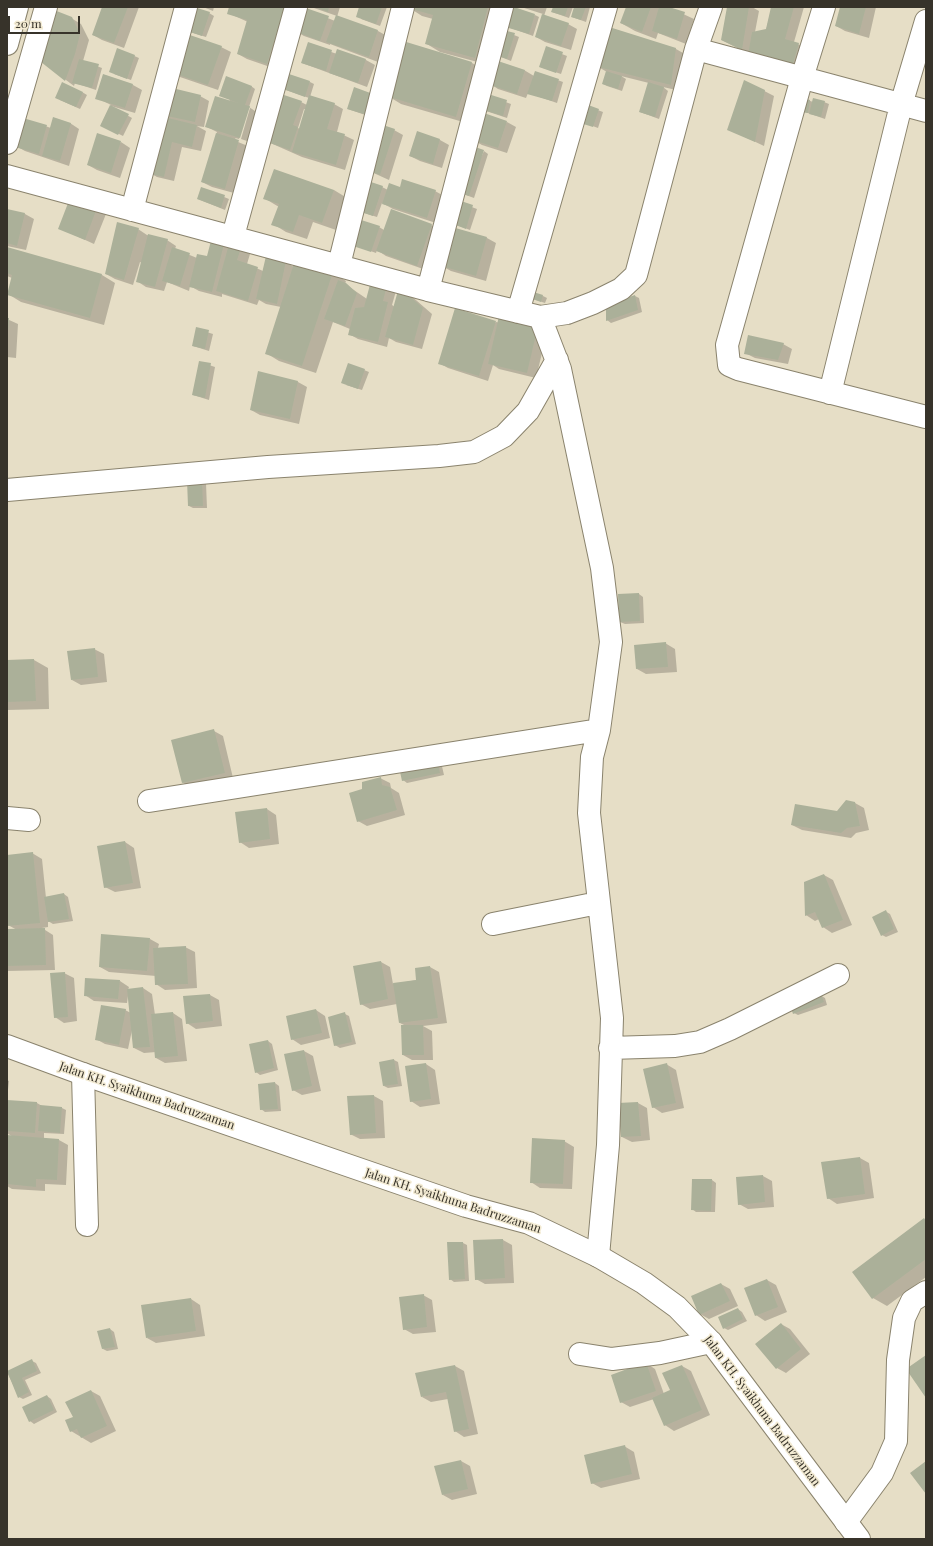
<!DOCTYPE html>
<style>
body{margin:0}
#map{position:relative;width:933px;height:1546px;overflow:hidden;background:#e6dec6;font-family:"Playfair Display",serif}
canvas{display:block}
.frame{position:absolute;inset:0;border:8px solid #37332a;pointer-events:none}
.scale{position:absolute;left:8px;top:16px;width:72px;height:18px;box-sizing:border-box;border:2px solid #37332a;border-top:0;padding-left:5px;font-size:12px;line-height:14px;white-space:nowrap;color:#37332a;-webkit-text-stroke:3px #f3ebd3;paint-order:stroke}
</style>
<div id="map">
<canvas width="933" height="1546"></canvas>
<div class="frame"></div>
<div class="scale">20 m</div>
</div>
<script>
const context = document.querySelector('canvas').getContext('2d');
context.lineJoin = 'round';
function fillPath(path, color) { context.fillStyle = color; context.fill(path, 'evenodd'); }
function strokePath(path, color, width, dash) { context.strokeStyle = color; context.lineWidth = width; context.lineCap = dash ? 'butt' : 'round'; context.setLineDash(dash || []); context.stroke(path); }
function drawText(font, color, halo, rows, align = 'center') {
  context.font = font + ' "Playfair Display",serif'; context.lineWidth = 3; context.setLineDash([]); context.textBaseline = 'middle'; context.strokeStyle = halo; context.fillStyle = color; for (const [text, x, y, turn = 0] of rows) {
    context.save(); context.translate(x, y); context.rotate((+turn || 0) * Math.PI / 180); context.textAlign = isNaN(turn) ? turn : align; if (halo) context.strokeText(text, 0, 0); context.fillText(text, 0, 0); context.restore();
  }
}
fillPath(new Path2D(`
 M103,7h36l-15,41 -22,-8 -9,-5z
 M203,7h11l-1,4z
 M230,7h55l-9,62 -29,-10 -9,-5 10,-32 -20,-9z
 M311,7h29l-3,10 41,14 9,5 -9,26 -48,-18v1l-26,-9 -9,-5 8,-23 32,13 2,-5z
 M360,7h27l-7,19 -19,-7z
 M408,7h96l-15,58 -49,-13 -13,-8 6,-25 -11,-3z
 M521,7h26l-3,9 24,8 9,5 -6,21 -26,-8 -9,-5 7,-23z
 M554,7h19l-4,11 -17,-6z
 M575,7h15l-4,15 -14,-5z
 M627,7h41l26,12 -8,25 -28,-11 -2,6 -21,-8 -14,-8z
 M728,7h24l7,4 -4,21 11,-2 6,-23h32l-10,35 13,7 -5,20 -53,-15 -27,-14z
 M841,7h35l-7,31 -24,-7 -9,-5z
 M209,13l5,3 -8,21 -16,-5z
 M535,15l4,2 -6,19 -25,-9z
 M71,18l10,6 8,16 -6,21 19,7 -6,22 -21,-7 -1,3 -32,-24z
 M504,31l15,6 -8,24 -15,-6z
 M403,42l69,21 14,8 -16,53 -69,-20 -13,-8z
 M308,44l29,10 29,6 9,5 -8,22 -65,-24z
 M221,47l10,5 -13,38 -38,-13 -9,-6z
 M546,48l21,8 -6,18 -21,-7z
 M118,49l21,9 -8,22 -17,-6z
 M676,49l14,8 -5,35 -22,-5 5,4 -9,28 -19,-7 9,-29 -28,-7 5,3 -4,12 -15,-5 -4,-2 4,-12 -12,-7z
 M524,70l10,6 1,-4 28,10 -6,21 -29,-10 -2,5 -28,-9 -9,-6z
 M104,75l29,10 9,5 -7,23 -24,-7 21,12 -9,18 -22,-11 10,-20 -14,-7z
 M745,81l29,15 -10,50 -36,-17z
 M310,82l4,2 -4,13 24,7 9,5 -6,23 17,8 -9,30 -43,-13 -36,-16 35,-39 6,3 2,-7 -29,-10zM304,109h2l-6,20 -2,-1z
 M251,86l4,3 -6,18 9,6 -8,29 -9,-3 9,-31h-2l-9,31 -4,-1 3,4 10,4 -14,47 -22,-6 -10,-5 15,-50 -10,-5 23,-27z
 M355,89l16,28 -23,-8z
 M82,92l5,3 -7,14 -20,-9z
 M486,95l25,9 -4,14 -21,-7z
 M200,96l9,5 -5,26 -7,-1 9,5 -5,20 -19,-4 -8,34 -17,-4 -9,-5 21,-54 -6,-3z
 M805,99l8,3h11l5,2 -4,15 -23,-8z
 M584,105l19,7 -5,16 -16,-6z
 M24,119l27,9 19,-5 9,6 -10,37 -44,-15 -9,-5z
 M507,122l9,5 -9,26 -25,-8 -9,-5z
 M394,130l9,5 -14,45 -22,-10z
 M418,133l22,7 9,5 -7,23 -22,-7 -10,-5z
 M121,142l9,6 -10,30 -23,-8 -9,-5z
 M484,151l4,3 -14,44 -11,-4z
 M382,187l6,3 12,-2 35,3 9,5 -8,27 -43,-14 -11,-6 -5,14 -16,-5z
 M202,188l27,11 -4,11 -27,-11z
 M334,190l13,8 -11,32 -23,-8 -6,17 -21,-7 -13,-8 6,-17 -15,-9z
 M461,203l16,6 -7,21 -16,-6z
 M97,209l9,5 -12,30 -35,-16z
 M7,210l18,4 9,5 -8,31 -19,-4z
 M431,225l9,5 -14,40 -40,-14 -9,-6 -1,3 -25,-9 28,-17 5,3z
 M452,228l35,10 9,5 -10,38 -35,-10 -9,-5z
 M138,229l9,6 20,5 9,6 -1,3 22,9 11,-1 5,-19 37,16 -3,10 16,7 23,-9 8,5 39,6 13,8 -1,3 22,15 4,-17 25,9 -4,14 3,2 14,-13 23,20 -10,35 -26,-7 -7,-4 -2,9 -29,-8 -9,-5 1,-5 -17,-7 -17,51 -37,-12 -13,-8 15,-46 -15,-3 -7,-4 -2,5 -35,-11v3l-23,-6 -9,-5 -1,5 -22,-9 -3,9 -18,-4 -9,-6 5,-18 -2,-1 -7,23 -18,-6 -9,-5z
 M7,248l95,27 13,8 -11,42 -83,-23 -13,-8 4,-16 -5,-2z
 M543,296l4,2 -2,5 -15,-5z
 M635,296l4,2 3,14 -31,11 -4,-3z
 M7,319l11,5 -2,34 -9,-1z
 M496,322l51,10 -11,46 -37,-9 -6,-4 -5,16 -40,-13 -9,-5z
 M197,329l16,5 -4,17 -16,-5z
 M783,344l9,5 -4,15 -33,-6 -10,-5z
 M200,362l15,5 -6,33 -16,-5z
 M364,370l5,2 -7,18 -16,-5z
 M259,372l39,10 9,5 -8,37 -39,-9 -9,-5z
 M188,481l18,2 1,25h-14l-4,-2z
 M639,594l4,3 1,26 -19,1 -5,-2z
 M665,643l10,6 2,23 -31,2 -9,-5z
 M94,649l10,5 3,28 -26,3 -9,-5z
 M34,660l14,8 1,41 -42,1v-49z
 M214,731l9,5 10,42 -41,10 -10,-6z
 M441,762l3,13 -37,8 -4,-3z
 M380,778l10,5 1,5 8,5 6,22 -38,11 -9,-5 5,-31z
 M855,803l9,5 5,22 -13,3 -5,5 -49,-8 -10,-5 46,-13z
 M267,809l9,6 3,29 -30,4 -9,-6z
 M125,842l9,6 7,40 -26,4 -10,-5z
 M32,853l10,6 4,39 18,-4 4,3 5,24 -20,3 -5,-3v6l-6,1 11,7 2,35 -48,1v-41h10l-9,-5 -1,-69z
 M824,875l9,5 19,45 -20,8 -9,-6 -4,-8 -4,2 -9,-6z
 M885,911l5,3 8,18 -12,5 -4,-2z
 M150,939l9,5 -1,4 27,-1 10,5 2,36 -32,2 -9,-6v-8l-47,-4 -9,-5z
 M381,962l9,5 3,17 24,-4 13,-13 9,5 8,51 -24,3 9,5 1,29h-21l-9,-5 3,-29 -6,-3 -3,-19 -27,5 -9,-5z
 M64,973l10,5 3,43 -13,2 -9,-6z
 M120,981l9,6 -1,3 15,-2 9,6 3,21 18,-2 9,6 5,42 -22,2 -9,-5v-6l-12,1 -10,-5 -2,-18 -4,19 -23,-5 -9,-5 29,-29 6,3 -3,-17 -1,7 -33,-2 -9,-6z
 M210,995l9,5 3,26 -26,3 -9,-6z
 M820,995l5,3 2,7 -29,10 -4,-2z
 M316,1010l9,6 5,22 -29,7 -9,-6z
 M345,1014l4,2 7,28 -16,4 -5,-3z
 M268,1041l4,3 6,26 -18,5 -4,-3z
 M304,1051l9,5 8,35 -19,4 -9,-5z
 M394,1060l4,2 4,24 -14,2 -4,-2z
 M426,1064l9,6 5,34 -20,3 -9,-6 -5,-34z
 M666,1064l10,6 8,38 -22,5 -9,-6z
 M7,1080l2,1 -2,17z
 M275,1083l4,3 2,25 -16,1 -4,-3z
 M374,1096l9,5 2,37 -25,1 -10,-5z
 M7,1101l30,2 5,3 20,2 4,2 -2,24 -20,-1v6l15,1 9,5 -2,40 -21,-1v7l-33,-2 -5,-3v-50l6,1 -6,-4z
 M638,1103l9,5 3,32 -18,2 -10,-5z
 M564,1141l10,6 -2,42 -32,-1 -9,-6z
 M860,1158l9,5 5,35 -37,6 -9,-6z
 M763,1176l9,5 2,26 -26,2 -9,-5z
 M712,1180l4,3 -1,29h-19l-4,-3z
 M924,1220l2,1v56l-39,29 -14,-8 -20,-26z
 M503,1240l9,5 2,38 -29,1 -9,-5z
 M463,1243l4,2 2,36 -15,1 -4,-3z
 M767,1280l9,5 11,27 -22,9 -9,-6z
 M721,1284l9,5 8,17 -29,13 -9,-5z
 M423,1295l9,5 4,32 -23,2 -9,-5z
 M191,1299l9,6 5,31 -49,7 -9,-5z
 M738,1309l4,3 5,9 -19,9 -4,-2z
 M781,1324l9,5 20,25 -24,19 -9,-5z
 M110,1329l4,3 4,17 -11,2 -4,-2z
 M32,1361l4,2 5,10 -16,7 7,15 -9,4 -4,-2 -12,-25z
 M646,1363l9,6 9,25 8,-3 10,-25 9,5 19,44 -36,16 -9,-6 -11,-26 -24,8 -9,-5z
 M455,1366l9,5 14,63 -14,3 -9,-6 -7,-32 -17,3 -9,-5z
 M91,1391l9,5 16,35 -25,12 -20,-12 3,-13z
 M47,1396l4,3 6,13 -23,12 -4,-3z
 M624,1446l10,6 6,27 -39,9 -9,-5z
 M461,1461l9,5 7,28 -25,6 -9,-5z`), '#0003');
fillPath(new Path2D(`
 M102,7h26l-14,36 -22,-8z
 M194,7l16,5 -8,24 -18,-6z
 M229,7h56l-18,57 -30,-10 10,-34 -20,-6z
 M303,7l26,9 -9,25 -26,-10z
 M315,7h14l-1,5z
 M359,7h23l-6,17 -20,-7z
 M404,7h84l-13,51 -50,-14 8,-29z
 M508,7h6l21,7 -6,20 -27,-8z
 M553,7h15l-3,9 -14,-4z
 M574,7h12l-5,13 -10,-3z
 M626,7h25l-9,25 -22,-9z
 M659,7h10l16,5 -8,27 -25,-8z
 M727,7h22l-7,43 -21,-10z
 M771,7h23l-9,32 14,4 -6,21 -45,-9 4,-23 14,-3z
 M840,7h26l-7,27 -24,-8z
 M54,10l18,7 8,17 -5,20 -10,27 -24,-19z
 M542,14l27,9 -8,23 -26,-9z
 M336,15l42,15 -9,27 -43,-15z
 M606,26l70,22 -5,37 -77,-19z
 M503,30l12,3 -8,26 -12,-4z
 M184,33l38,13 -14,39 -38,-13z
 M403,41l69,21 -16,55 -70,-21z
 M308,42l24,8 -6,21 -25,-8z
 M546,46l17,6 -7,21 -17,-6z
 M117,48l18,7 -8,24 -18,-7z
 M337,49l29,10 -8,24 -29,-10z
 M79,59l20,5 -7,24 -20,-5z
 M495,60l30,10 -8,24 -30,-10z
 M280,71l30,10 -5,16 -30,-11z
 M535,71l24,8 -7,22 -25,-7z
 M606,71l16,5 -4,13 -16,-5z
 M103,74l30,10 -8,24 -30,-9z
 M226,76l26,10 -7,19 5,1 -10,32 -35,-11 10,-31 23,7 -19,-7z
 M744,80l21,10 -10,52 -28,-12z
 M62,82l21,10 -7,15 -21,-9z
 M648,82l16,5 -9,30 -16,-5z
 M168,87l33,8 -6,27 -33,-7z
 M354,87l19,7 -6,21 -20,-6z
 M485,93l22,7 -4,16 -23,-7z
 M284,95l18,6 -9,24 5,2 -8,23 -26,-9 12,-22z
 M309,95l26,8 -8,26 18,5 -9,31 -44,-13z
 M804,98l6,2 -2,13 -7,-1z
 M813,98l12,3 -4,16 -12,-3z
 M583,103l16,6 -6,18 -16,-5z
 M110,105l19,9 -11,21 -18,-9z
 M481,112l26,9 -9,27 -26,-8z
 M160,116l37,9 -5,22 -20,-5 -8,35 -18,-4z
 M53,117l18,6 -11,38 -18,-5z
 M23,118l24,7 -8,29 -24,-7z
 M380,124l15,5 -15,46 -14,-5z
 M417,131l23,8 -7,25 -24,-8z
 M97,133l24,8 -10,32 -24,-8z
 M216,133l23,7 -14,49 -24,-7z
 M472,146l12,4 -15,46 -12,-4z
 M274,169l60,21 -12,33 -23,-8 -6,17 -22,-7 8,-21 -16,-5z
 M402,179l34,11 -9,28 -45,-14 7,-21 11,4z
 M365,180l18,6 -10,30 -18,-6z
 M201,187l24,8 -4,13 -24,-9z
 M70,198l27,10 -12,32 -27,-11z
 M461,201l12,4 -7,24 -13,-5z
 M7,209l18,4 -8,33 -10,-3z
 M391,209l41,15 -15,42 -41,-15z
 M358,219l22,7 -9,26 -21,-7z
 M117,222l22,6 -15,52 -19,-6z
 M452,227l35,10 -11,39 -35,-10z
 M148,234l20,5 -13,48 -19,-5z
 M212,237l13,3 -13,52 -23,-5 8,-33 10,2z
 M229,244l12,4 -4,12 21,7 -10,34 -32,-10z
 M7,247l95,27 -12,44 -83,-23 5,-20 -5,-2z
 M172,247l18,6 -10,33 -18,-5z
 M266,256l20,5 -9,43 -21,-5z
 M295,260l38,12 -31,94 -37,-12z
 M338,280l8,3 11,10 -12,33 -21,-7z
 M371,281l16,4 -4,16 5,1 -10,40 -30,-7 7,-27 9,-1z
 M399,287l24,21 -10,37 -28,-8z
 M527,290l16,5 -2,7 -17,-6z
 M635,295l3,15 -32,11v-16z
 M455,308l41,13 -17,55 -41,-12z
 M499,316l39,10 -11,47 -39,-9z
 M7,318h2l-1,13h-1z
 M196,327l13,3 -4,19 -13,-3z
 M748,335l36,8 -6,17 -34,-6z
 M199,361l12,2 -6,35 -13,-3z
 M348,363l17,6 -7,20 -17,-6z
 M258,371l40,10 -8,38 -40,-9z
 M202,479l1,27h-15l-1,-26z
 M639,593l1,28 -21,1 -1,-28z
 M666,642l2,25 -32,2 -2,-24z
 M95,648l3,29 -27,3 -4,-29z
 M34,659l2,42 -29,1v-42z
 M214,729l11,44 -43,10 -11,-43z
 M437,759l3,14 -38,8 -3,-14z
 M381,777l1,8 8,2 7,23 -40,12 -8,-29 13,-4v-7z
 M846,800l9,2 5,24 -13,2 -6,5 -50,-8 4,-21 42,7z
 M267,808l3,31 -31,4 -4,-31z
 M125,841l8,42 -29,5 -7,-42z
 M33,852l7,71 -33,3v-71z
 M824,874l19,46 -21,8 -7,-16 -10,4 -1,-34z
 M64,893l5,26 -21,3 -4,-25z
 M886,910l8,19 -13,7 -9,-19z
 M45,928l1,37 -39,1v-37z
 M101,934l49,4 -3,33 -48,-4z
 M186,946l2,38 -33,1 -2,-37z
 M381,961l7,38 -28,6 -7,-39z
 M430,966l8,52 -39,5 -6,-40 23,-3 -1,-12z
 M65,972l3,45 -14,1 -4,-45z
 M85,978l35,2 -2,19 -34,-3z
 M143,987l7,60 -17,1 -6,-59z
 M210,994l3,27 -27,3 -3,-28z
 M821,994l3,8 -31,12 -3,-9z
 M101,1005l25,4 -7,36 -24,-5z
 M316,1009l6,24 -31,7 -5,-24z
 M173,1012l5,44 -23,2 -4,-44z
 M345,1012l7,30 -18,4 -6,-29z
 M401,1025h22l1,30h-22z
 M268,1040l6,28 -19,5 -6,-29z
 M304,1050l8,36 -20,5 -8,-37z
 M394,1059l4,25 -15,2 -4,-24z
 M426,1063l5,36 -21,3 -5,-36z
 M667,1063l9,40 -24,5 -9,-39z
 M275,1082l3,27 -18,1 -2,-26z
 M374,1095l2,38 -26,2 -3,-39z
 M7,1100l30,2 -2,31 -28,-2z
 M638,1102l3,34 -20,1 -3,-34z
 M40,1105l22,2 -2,26 -22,-2z
 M7,1135l52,4 -2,41 -21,-1v8l-29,-3z
 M532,1138l33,2 -2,44 -33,-1z
 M860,1157l5,37 -38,5 -6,-37z
 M763,1175l2,27 -27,3 -2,-28z
 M692,1179h20l-1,32 -20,-1z
 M924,1218l2,3v38l-54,40 -20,-27z
 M503,1239l2,39 -30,2 -2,-40z
 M447,1242h16l2,37 -16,1z
 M767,1279l11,28 -23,9 -11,-28z
 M721,1283l9,18 -31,14 -8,-19z
 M424,1294l3,33 -24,3 -4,-33z
 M191,1298l5,33 -50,7 -5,-33z
 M738,1308l5,11 -20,10 -5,-12z
 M781,1323l20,26 -25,20 -21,-25z
 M110,1328l5,19 -13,2 -5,-18z
 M926,1355v43l-20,-29z
 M32,1359l5,12 -15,7 7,14 -11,6 -11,-27z
 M646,1362l10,29 -36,12 -9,-28z
 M455,1365l14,64 -15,3 -8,-40 -25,5 -6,-24z
 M682,1365l20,45 -38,16 -12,-28 18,-8 -8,-17z
 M91,1390l16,36 -26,12 -4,-9 -7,3 -5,-12 8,-3 -8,-15z
 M47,1395l7,15 -25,12 -7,-15z
 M625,1445l7,29 -41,10 -7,-29z
 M461,1460l7,29 -26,6 -8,-29z
 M926,1461v33l-16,-21z`), '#abb099');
const minor = new Path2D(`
 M824,7l-22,71 -75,267 2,20 9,4 188,48
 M7,44l10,-37
 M696,49l230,62
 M7,143l39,-136
 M7,176l421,114 112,27 27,-4 26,-10 28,-14 15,-14 60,-226 15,-42
 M132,210l54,-203
 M233,236l63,-229
 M339,265l64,-258
 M428,290l74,-283
 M518,312l88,-305
 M540,317l20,52 42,199 9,74 -12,88 -7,27 -3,56 23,205 -4,127 -10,111
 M830,393l71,-288 25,-84
 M7,490l261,-23 171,-11 35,-4 30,-16 24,-25 29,-51
 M149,801l450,-71
 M7,818l22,2
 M493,924l105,-21
 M610,1048l65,-2 25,-4 30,-13 108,-54
 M83,1074l4,151
 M580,1354l32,5 48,-6 51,-11
 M846,1522l36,-49 14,-32 2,-81 6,-42 8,-17 14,-9`);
const major = new Path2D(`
 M7,1046l76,28 383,132 63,17 69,33 46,27 33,24 34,35 148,197`);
strokePath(minor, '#8a836d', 24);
strokePath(major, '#8a836d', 24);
strokePath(minor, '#fff', 22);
strokePath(major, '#fff', 22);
drawText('12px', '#37332a', '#f3ebd3', [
 ["Jalan KH. Syaikhuna Badruzzaman",147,1096,19],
 ["Jalan KH. Syaikhuna Badruzzaman",453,1201,18],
 ["Jalan KH. Syaikhuna Badruzzaman",762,1411,53]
]);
</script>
